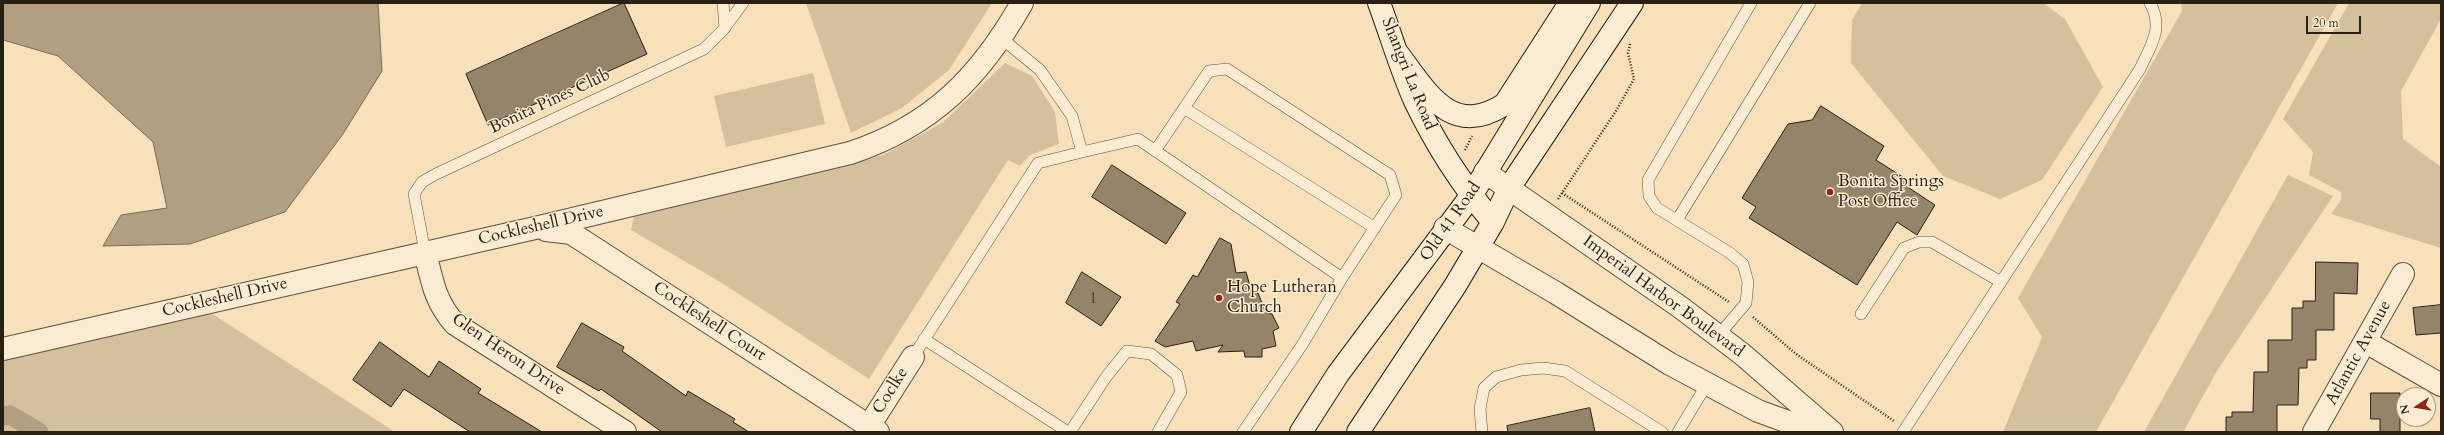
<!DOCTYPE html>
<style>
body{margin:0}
#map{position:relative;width:2444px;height:435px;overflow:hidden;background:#f8e1ba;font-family:Cardo,serif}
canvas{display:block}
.frame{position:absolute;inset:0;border:4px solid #2a1f13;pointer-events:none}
.north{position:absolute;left:2396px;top:387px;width:40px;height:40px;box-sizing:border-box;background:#faecd2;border:1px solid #a79a86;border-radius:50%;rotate:258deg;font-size:11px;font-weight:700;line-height:16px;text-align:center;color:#2a1f13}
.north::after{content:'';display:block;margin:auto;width:14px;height:18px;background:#8f2418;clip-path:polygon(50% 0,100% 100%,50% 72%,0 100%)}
.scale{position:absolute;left:2306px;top:16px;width:55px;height:18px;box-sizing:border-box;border:2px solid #2a1f13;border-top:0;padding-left:5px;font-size:12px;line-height:14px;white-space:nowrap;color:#2a1f13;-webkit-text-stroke:3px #faecd2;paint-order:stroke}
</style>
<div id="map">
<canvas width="2444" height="435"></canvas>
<div class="frame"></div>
<div class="north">N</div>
<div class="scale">20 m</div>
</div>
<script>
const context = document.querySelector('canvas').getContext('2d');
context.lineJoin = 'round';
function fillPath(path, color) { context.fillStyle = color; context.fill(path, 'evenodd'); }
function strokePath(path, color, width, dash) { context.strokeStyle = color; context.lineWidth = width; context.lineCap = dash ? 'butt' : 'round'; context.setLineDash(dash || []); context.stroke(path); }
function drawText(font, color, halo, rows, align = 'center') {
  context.font = font + ' Cardo,serif'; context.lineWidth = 3; context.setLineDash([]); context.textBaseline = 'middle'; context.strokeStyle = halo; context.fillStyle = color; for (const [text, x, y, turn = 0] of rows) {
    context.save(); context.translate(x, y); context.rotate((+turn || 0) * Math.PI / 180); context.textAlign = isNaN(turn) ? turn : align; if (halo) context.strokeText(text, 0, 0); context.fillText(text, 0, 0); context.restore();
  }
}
fillPath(new Path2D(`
 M806,3h186l-43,67 -47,38 -51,25z
 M1862,3h181l22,16 38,68 -61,93 -42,19 -57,-23 -92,-113 1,-43z
 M2181,3h157l-242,429h-93l39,-95 -24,-39 164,-287z
 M2349,3h92v16l-40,72 2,48 38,28v81l-110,-34 10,-14v-8l-32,-17 4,-23 -30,-33z
 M1005,63l27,13 23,36 4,32 -29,11 -10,11 -12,-6 -139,219 -147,-96 -91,-53 3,-13 249,-62 59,-32z
 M813,73l12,51 -99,23 -12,-51z
 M2288,175l45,21 -116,175 -34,61h-39z
 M208,311l187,121h-392v-77z`), '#d5c09e');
const water = new Path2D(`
 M3,3h375l4,68 -39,63 -58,78 -95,32 -87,2 18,-31 46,-7 -14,-66 -95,-86 -55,-16z`);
fillPath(water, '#b29f81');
strokePath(water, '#7c6c55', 1);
strokePath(new Path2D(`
 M3,416l7,-1 29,17`), '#b29f81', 19);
const building = new Path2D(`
 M624,3l23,51 -159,71 -22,-51z
 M1821,106l63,40 -8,14 33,21 -3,5 29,19 -18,30 -20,-13 -40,63 -108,-67 7,-11 -14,-9 46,-74 24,-4z
 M1112,165l74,48 -20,31 -74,-47z
 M1220,238l11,6 5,29 10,-1 6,21h6l8,20 6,1 7,14 -6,3 3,15 -14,3v8h-17l-1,-6 -26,1 5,-7 -27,6 -3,-10 -28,6 -10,-6 25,-37 -4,-2 17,-27 4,2z
 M2316,262l42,1 -1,31 -23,-1v37h-18v30h-9v8h-8l-1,37h-21v27h-51v-15h6v-5h21l1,-40h14v-32h24v-32h11v-7h12z
 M1082,272l39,25 -20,29 -35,-23z
 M2441,305v28l-25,2 -3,-27z
 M582,323l42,24 -2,4 64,45 2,-5 47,28 -2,3 16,10h-87l-61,-43 -2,2 -42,-24z
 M380,342l49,35 10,-16 42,28 -3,4 64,39h-72l-66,-43 -13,18 -38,-27z
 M2371,393h29v39h-20v-13h-9z
 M1590,408l5,24h-87l-1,-6z`);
fillPath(building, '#95846a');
strokePath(building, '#2a1f13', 1);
const lane = new Path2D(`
 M723,3l2,25
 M1184,108l191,120
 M1155,151l54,-80 18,-2 163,106 6,20 -54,83
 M1082,152l56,-13 204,139 -40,67 -59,87
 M1677,220l133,-217
 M425,252l-11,-58 8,-12 14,-8 268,-125 19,-19 20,-27
 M1861,314l43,-66 15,-6h13l69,40
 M1718,336l28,-33 2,-21 -5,-18 -13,-11 -73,-45 -8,-12 -1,-16 103,-177
 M924,339l144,93
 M913,357l125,-194 44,-11 -10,-36 -32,-46 -39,-32
 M1070,432l36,-55 21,-26 24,3 26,21 4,17 -23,40
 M1482,432l-2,-23 4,-21 12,-11 25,-7 22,-2 22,3 97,61
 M1678,432l29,-48
 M1903,432l237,-363c11,-24 24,-41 10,-66`);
const street = new Path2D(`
 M1485,172l195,135 62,47 90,78
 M1445,228l111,65 114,71 88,47 58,21
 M546,230l25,3 307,199
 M425,252c7,29 10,50 30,72l170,108
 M2366,342l75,43
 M3,349l532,-121 315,-75c82,-27 130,-76 172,-150
 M869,426l44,-69
 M2314,432l89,-158`);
const secondary = new Path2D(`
 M1379,3c12,32 22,67 36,98 21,44 47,84 78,121
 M1398,54c29,38 53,85 107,50l65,-101
 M1301,432l37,-58 133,-178 118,-193
 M1358,432l97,-146 38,-64 16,-34 123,-185`);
strokePath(lane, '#5e503d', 12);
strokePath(street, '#5e503d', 24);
strokePath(secondary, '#2a1f13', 24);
strokePath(new Path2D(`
 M1465,150l7,-14
 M1562,193l167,109
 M1558,199l58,-88 18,-32 -6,-26 2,-9
 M1753,317l43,37 98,67`), '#2a1f13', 2.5, [1, 2]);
strokePath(lane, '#faecd2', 11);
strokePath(street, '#faecd2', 22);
strokePath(secondary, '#faecd2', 22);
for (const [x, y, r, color] of [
 [1830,192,4,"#8f2418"],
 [1219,298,4,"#8f2418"]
]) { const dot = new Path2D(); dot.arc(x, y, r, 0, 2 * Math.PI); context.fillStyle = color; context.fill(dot); strokePath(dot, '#faecd2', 1.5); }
drawText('15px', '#453829', null, [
 ["1",1093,300]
]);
drawText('17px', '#2a1f13', '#faecd2', [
 ["Shangri La Road",1408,74,68],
 ["Bonita Pines Club",550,102,-25],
 ["Old 41 Road",1451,222,-55],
 ["Cockleshell Drive",541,226,-13],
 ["Imperial Harbor Boulevard",1663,297,36],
 ["Cockleshell Drive",225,298,-13],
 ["Cockleshell Court",709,322,33],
 ["Atlantic Avenue",2359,353,-61],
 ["Glen Heron Drive",508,355,34],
 ["Coclke",891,391,-58]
]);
drawText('17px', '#2a1f13', '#faecd2', [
 ["Bonita Springs",1838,182],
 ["Post Office",1838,202],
 ["Hope Lutheran",1227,288],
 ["Church",1227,308]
], 'left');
</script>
